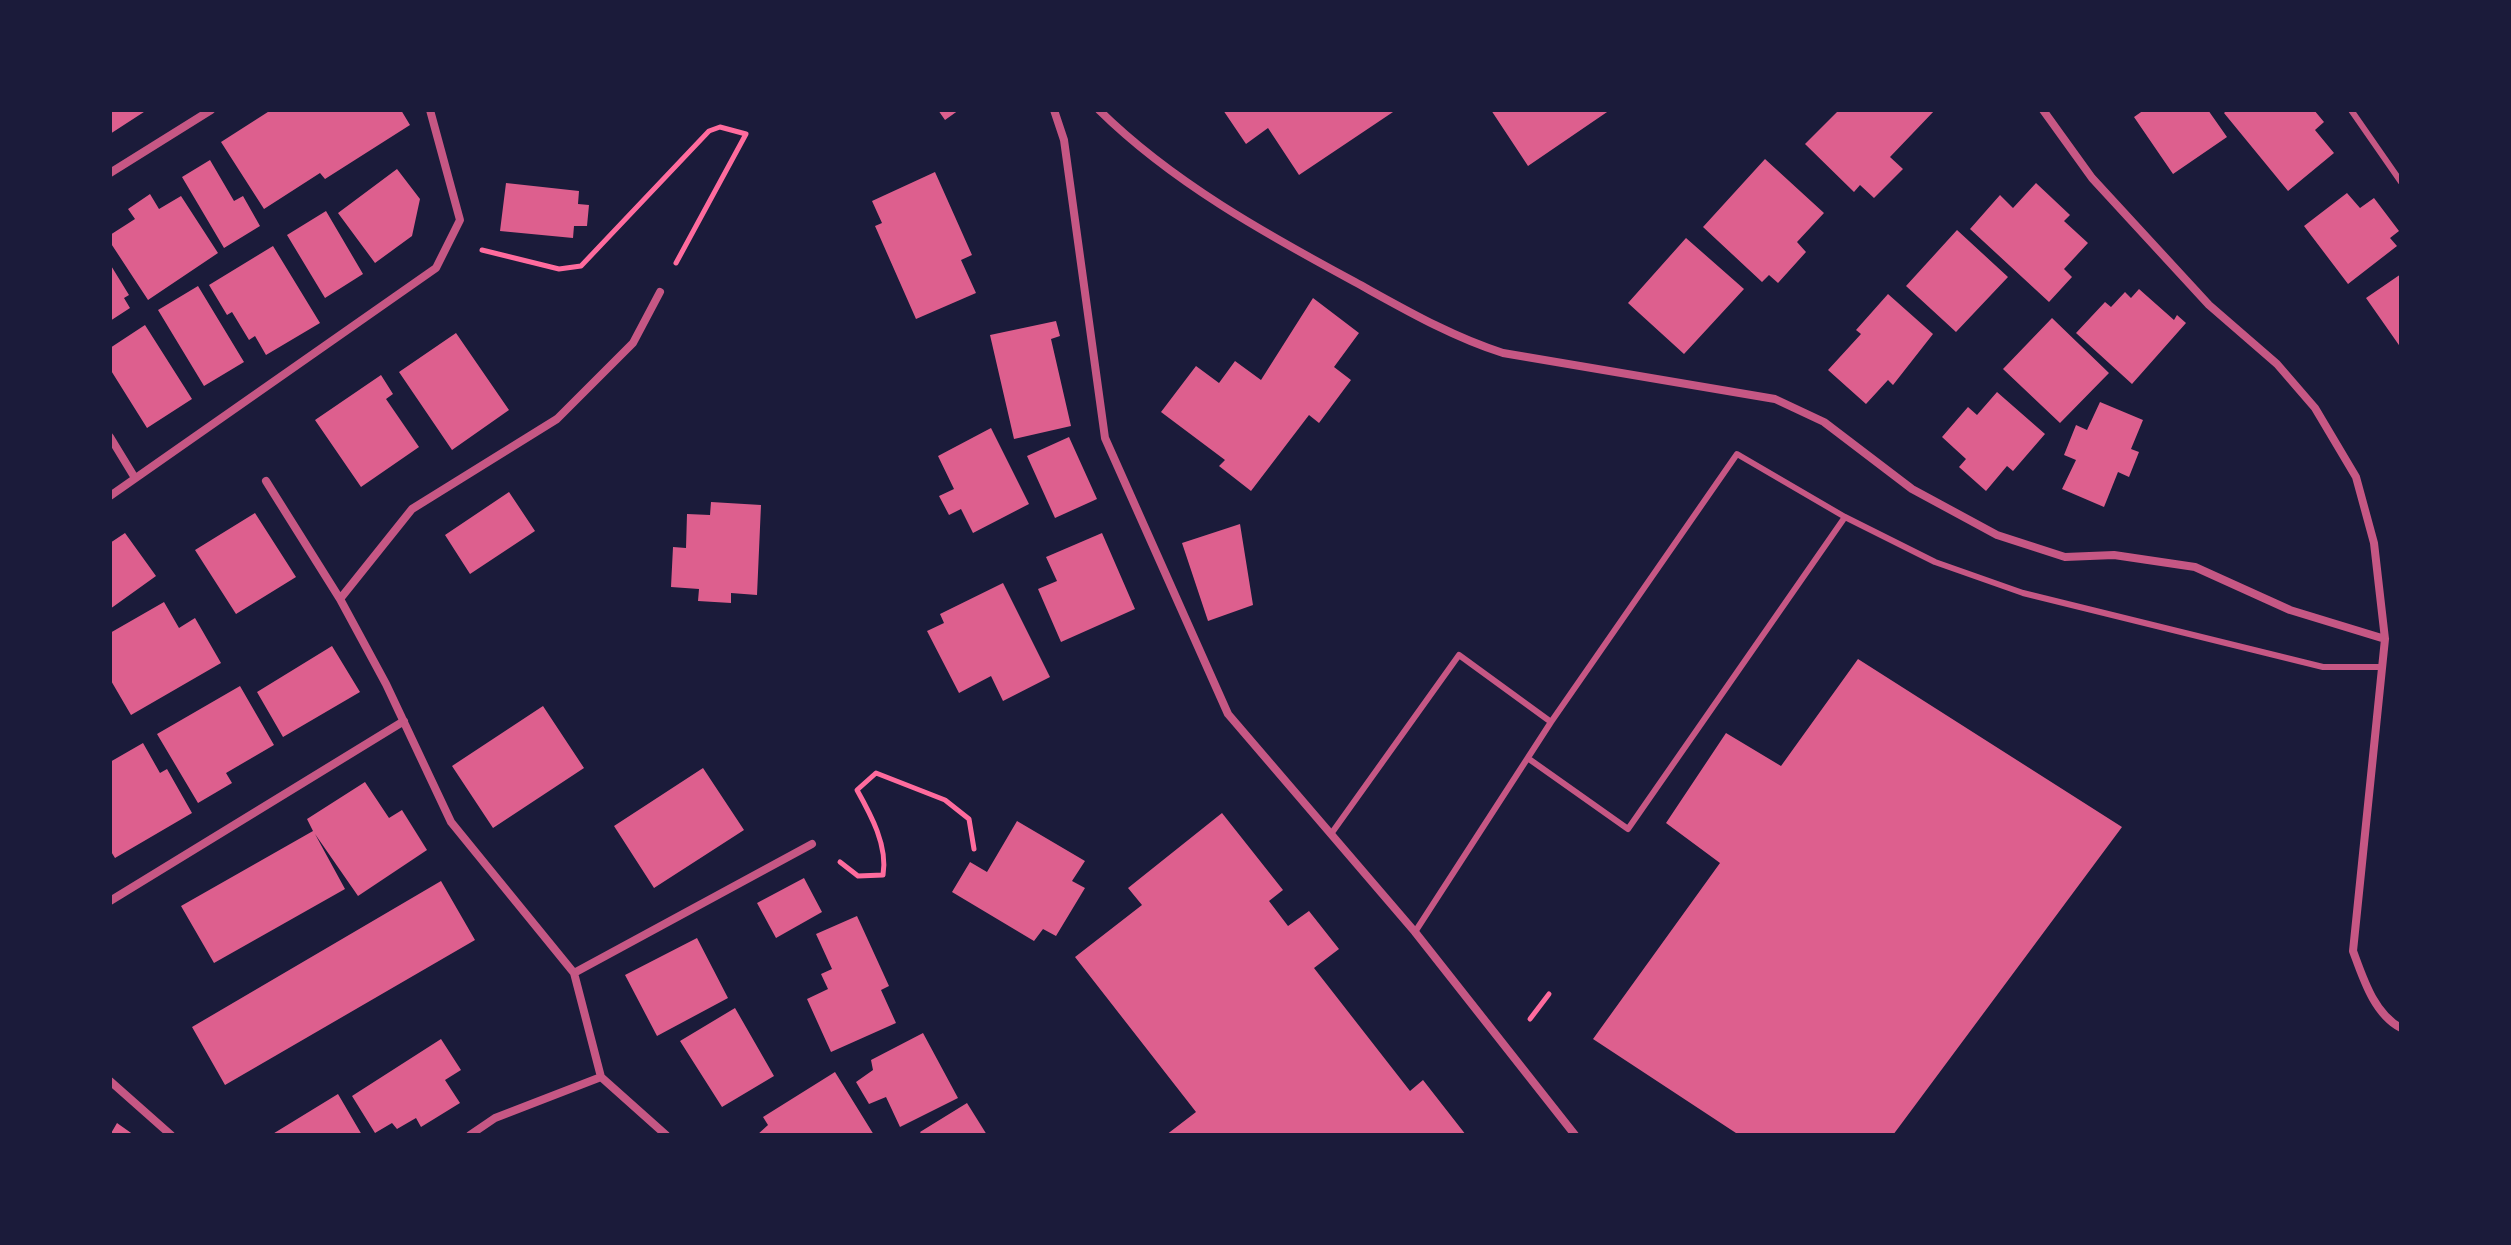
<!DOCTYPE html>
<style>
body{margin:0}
#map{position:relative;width:2511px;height:1245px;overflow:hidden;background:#1b1b3a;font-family:"Golos Text",sans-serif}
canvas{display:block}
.frame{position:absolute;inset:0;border:112px solid #1b1b3a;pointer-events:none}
</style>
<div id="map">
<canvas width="2511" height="1245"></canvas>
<div class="frame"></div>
</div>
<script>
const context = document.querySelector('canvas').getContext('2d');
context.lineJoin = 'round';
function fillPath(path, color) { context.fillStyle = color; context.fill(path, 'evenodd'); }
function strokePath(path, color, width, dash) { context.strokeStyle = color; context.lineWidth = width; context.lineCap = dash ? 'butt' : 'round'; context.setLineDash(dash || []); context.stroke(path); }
fillPath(new Path2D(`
 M110,110h37l-37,24z
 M271,110h130l9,15 -85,54 -5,-6 -56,36 -43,-67z
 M938,110h21l-14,10z
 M1223,110h173l-97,65 -31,-47 -22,16z
 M1491,110h119l-82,56z
 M1839,110h96l-45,47 13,12 -29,29 -14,-13 -6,7 -49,-48z
 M2144,110h64l19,27 -54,37 -39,-57z
 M2227,110h87l10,12 -9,8 19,23 -46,38 -64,-78z
 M1765,159l59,54 -27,29 9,10 -28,31 -9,-8 -7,7 -59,-55z
 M210,160l24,41 9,-5 17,30 -36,22 -42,-71z
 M397,169l23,30 -8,37 -37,27 -37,-50z
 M935,172l37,83 -11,5 15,33 -60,26 -41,-93 7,-3 -10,-22z
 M506,183l73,8 -1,13 11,1 -2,21h-13l-1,12 -73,-7z
 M2036,183l34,32 -6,6 24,22 -24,26 8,8 -23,25 -79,-73 30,-34 13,13z
 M2347,193l13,15 14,-10 25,33 -9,7 7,8 -49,38 -44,-58z
 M150,194l9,15 22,-13 37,57 -70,47 -38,-58v-7l25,-16 -7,-10z
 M326,211l37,63 -38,24 -38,-63z
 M1957,230l51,47 -52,55 -50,-46z
 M1686,238l58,51 -60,65 -56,-51z
 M273,246l47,77 -54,32 -11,-19 -6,4 -17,-28 -5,3 -18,-30z
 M110,264l19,31 -5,3 6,10 -20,13z
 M2401,274v74l-35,-50z
 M198,286l46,76 -40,24 -46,-76z
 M2139,289l35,31 3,-5 9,8 -54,61 -56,-51 29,-31 6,5 14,-15 6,6z
 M1888,294l45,40 -40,51 -5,-5 -22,24 -38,-34 33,-36 -5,-4z
 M1313,298l46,35 -25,34 17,13 -32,43 -10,-8 -58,76 -32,-25 6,-6 -64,-48 35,-46 23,17 16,-22 26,19z
 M2052,318l57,55 -49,50 -57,-54z
 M1056,321l4,15 -9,3 20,87 -57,13 -24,-104z
 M145,325l47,74 -45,29 -37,-59v-21z
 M456,333l53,77 -57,40 -53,-78z
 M381,375l12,19 -7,5 33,48 -58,40 -46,-67z
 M1997,392l48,42 -32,37 -6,-5 -21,25 -27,-24 7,-8 -24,-22 26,-30 9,8z
 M2100,402l43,18 -12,29 8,3 -10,25 -11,-5 -14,35 -42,-18 14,-29 -12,-5 12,-30 11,5z
 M991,428l38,76 -56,29 -12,-24 -12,6 -10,-19 15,-7 -16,-33z
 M1069,437l28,62 -42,19 -28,-62z
 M509,492l26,39 -65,43 -25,-39z
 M711,502l50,3 -4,90 -26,-2v10l-33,-2 1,-12 -28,-2 2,-40 13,1 1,-34 23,1z
 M255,513l41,64 -60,37 -41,-64z
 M1240,524l13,81 -45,16 -26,-78z
 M125,533l31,43 -46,33v-66z
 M1102,533l33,76 -74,33 -23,-53 19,-8 -11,-24z
 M1003,583l47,94 -47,24 -12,-25 -32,17 -32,-62 17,-8 -4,-9z
 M164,602l15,26 16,-10 26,45 -90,52 -21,-36v-46z
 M332,646l28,46 -77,45 -26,-45z
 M1858,659l264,168 -229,308h-154l-146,-96 127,-176 -54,-40 60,-90 55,33z
 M240,686l34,59 -48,28 6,10 -34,20 -41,-69z
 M543,706l41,62 -91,60 -41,-62z
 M143,743l17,30 7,-4 25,44 -77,45 -5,-8v-88z
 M703,768l41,62 -90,58 -40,-62z
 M365,782l24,36 13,-8 25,40 -69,46 -43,-62 30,55 -131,74 -33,-57 132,-75 -6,-12z
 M1222,813l61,77 -14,11 19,25 21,-15 30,38 -25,19 96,123 13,-11 43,55h-300l30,-23 -121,-155 67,-52 -14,-17z
 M1017,821l68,40 -13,20 13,7 -29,48 -13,-7 -9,12 -82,-49 18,-30 17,10z
 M804,878l18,34 -46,26 -19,-35z
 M441,881l34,59 -250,145 -33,-58z
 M857,916l32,70 -8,4 15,33 -65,29 -24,-53 21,-10 -7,-15 11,-5 -16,-35z
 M697,938l31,60 -71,38 -32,-61z
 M735,1008l39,68 -52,31 -42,-66z
 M923,1033l35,65 -58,29 -14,-30 -17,7 -13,-22 17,-12 -2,-10z
 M441,1039l20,31 -16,10 15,23 -39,24 -5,-9 -19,11 -5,-6 -17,10 -23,-37z
 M835,1072l39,63h-117l11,-10 -5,-8z
 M338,1094l24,41h-91z
 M967,1103l20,32h-65l-2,-3z
 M117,1123l17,12h-24z`), '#dd5f8e');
strokePath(new Path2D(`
 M482,250l77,19 22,-3 128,-135 11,-4 26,7 -70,129
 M840,862l18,14 25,-1c5,-29 -12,-60 -26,-85l19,-17 69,27 24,19 5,30
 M1530,1019l19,-25`), '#ff6b9d', 5);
strokePath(new Path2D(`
 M2351,110l50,72
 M1529,759l99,70 217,-312
 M1331,834l128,-179 92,67
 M1415,932l136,-210 186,-268 108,63 90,45 88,31 300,74h59`), '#c65784', 6);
strokePath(new Path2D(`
 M1054,110l10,30 41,298 123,276 187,218 160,203
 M1099,110c73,72 167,124 256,172 49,27 95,54 148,71l272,46 49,23 88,67 85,46 68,22 49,-2 81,12 95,43 95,29
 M2043,110l49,68 117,127 68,59 38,44 41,69 18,66 11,96 -32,312c10,27 21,63 48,77
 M110,173l101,-63
 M660,292l-27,51 -76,76 -145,90 -72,90 46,85 65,138 123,151 27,104 65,58
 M110,437l25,41
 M266,481l74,118
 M110,496l326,-228 24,-48 -30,-110
 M110,901l294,-180
 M574,973l238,-129
 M110,1081l61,54
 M470,1135l25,-17 106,-41`), '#c65784', 8);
</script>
